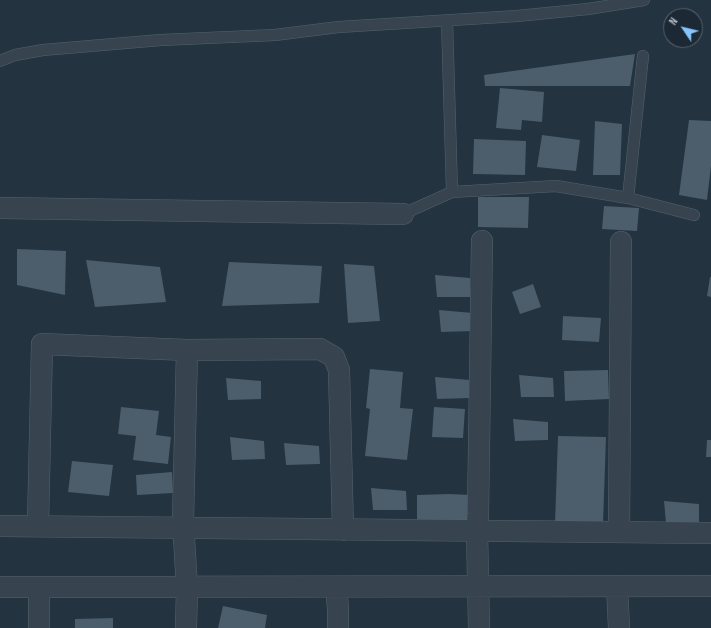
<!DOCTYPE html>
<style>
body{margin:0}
#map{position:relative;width:711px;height:628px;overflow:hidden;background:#233340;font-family:"Sofia Sans Condensed",sans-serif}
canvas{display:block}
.north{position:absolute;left:663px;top:8px;width:40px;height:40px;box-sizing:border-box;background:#1c2934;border:1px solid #586570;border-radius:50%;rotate:305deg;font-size:11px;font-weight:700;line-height:16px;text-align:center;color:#b3bfca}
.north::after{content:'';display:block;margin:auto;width:14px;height:18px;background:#85c4fd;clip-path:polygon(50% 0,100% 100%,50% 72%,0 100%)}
</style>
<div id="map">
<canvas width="711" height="628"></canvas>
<div class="north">N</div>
</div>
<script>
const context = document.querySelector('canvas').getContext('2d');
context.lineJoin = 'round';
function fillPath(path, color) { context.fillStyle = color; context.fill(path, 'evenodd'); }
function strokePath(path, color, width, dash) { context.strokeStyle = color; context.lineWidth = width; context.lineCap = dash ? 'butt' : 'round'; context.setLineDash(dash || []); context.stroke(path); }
fillPath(new Path2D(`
 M635,54l-5,32h-145l-1,-11z
 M500,88l44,4 -2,30 -20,-2 -1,10 -25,-2z
 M689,120l22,1v45l-4,34 -28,-5z
 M595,121l27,3 -2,51h-27z
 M542,135l38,5 -4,31 -39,-4z
 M474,139l52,2 -1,34 -52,-1z
 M478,197h51l-1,31 -50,-1z
 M604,206l35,2 -2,23 -35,-2z
 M17,249l49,2 -1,44 -48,-10z
 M86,260l74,7 6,35 -71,5z
 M229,262l93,4 -3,37 -97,3z
 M344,264l30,2 6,55 -32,2z
 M435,275l35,3v19h-33z
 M710,277h1v20l-4,-1z
 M533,284l8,23 -21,7 -8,-22z
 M439,310l34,3 1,18 -33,1z
 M563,316l38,2 -2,24 -37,-2z
 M370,369l33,3 -3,36 13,1 -6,51 -42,-4 5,-47 -4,-1z
 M608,370l1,29 -44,2 -1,-30z
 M519,375l34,3 1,19h-33z
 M435,377l35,3v18l-33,1z
 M226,378l35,3v18l-33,1z
 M121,407l38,4 -3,24 15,2 -3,27 -35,-4 3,-24 -18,-2z
 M434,407l31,2 -2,29 -31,-1z
 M513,419l35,3v18l-33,1z
 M558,436l48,1 -3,87 -48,-1z
 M230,437l34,4 1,18 -33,1z
 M707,440h4v17h-5z
 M284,443l35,3 1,18 -34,1z
 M72,461l41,4 -4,31 -41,-4z
 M172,472l1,21 -36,2 -1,-20z
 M371,488l35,3 1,19h-34z
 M449,494l23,1v30l-55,1v-31z
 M664,501l35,3v18l-33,1z
 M223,606l44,9 -2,13h-47z
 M113,618v10h-38v-9z`), '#4c5d6b');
const service = new Path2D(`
 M447,20l5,172
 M0,61l15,-6 28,-5 118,-10 114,-5 64,-8 178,-11 71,-7 56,-9
 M628,198l15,-142
 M403,214l49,-22 104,-6 72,12 66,17`);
const minor = new Path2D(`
 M0,208l403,6
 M38,525l4,-181 145,6 133,-1 14,8 5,13 4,160
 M0,526l711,7
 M619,532l2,-290
 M617,586l2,42
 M0,587l711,-1
 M336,587l2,21v20
 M39,588v40
 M186,628l1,-40 -4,-67 4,-171
 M479,628l-2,-97 1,-17 4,-273`);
strokePath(service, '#55626d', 12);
strokePath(minor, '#55626d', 22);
strokePath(service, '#37444f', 11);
strokePath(minor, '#37444f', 21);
</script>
